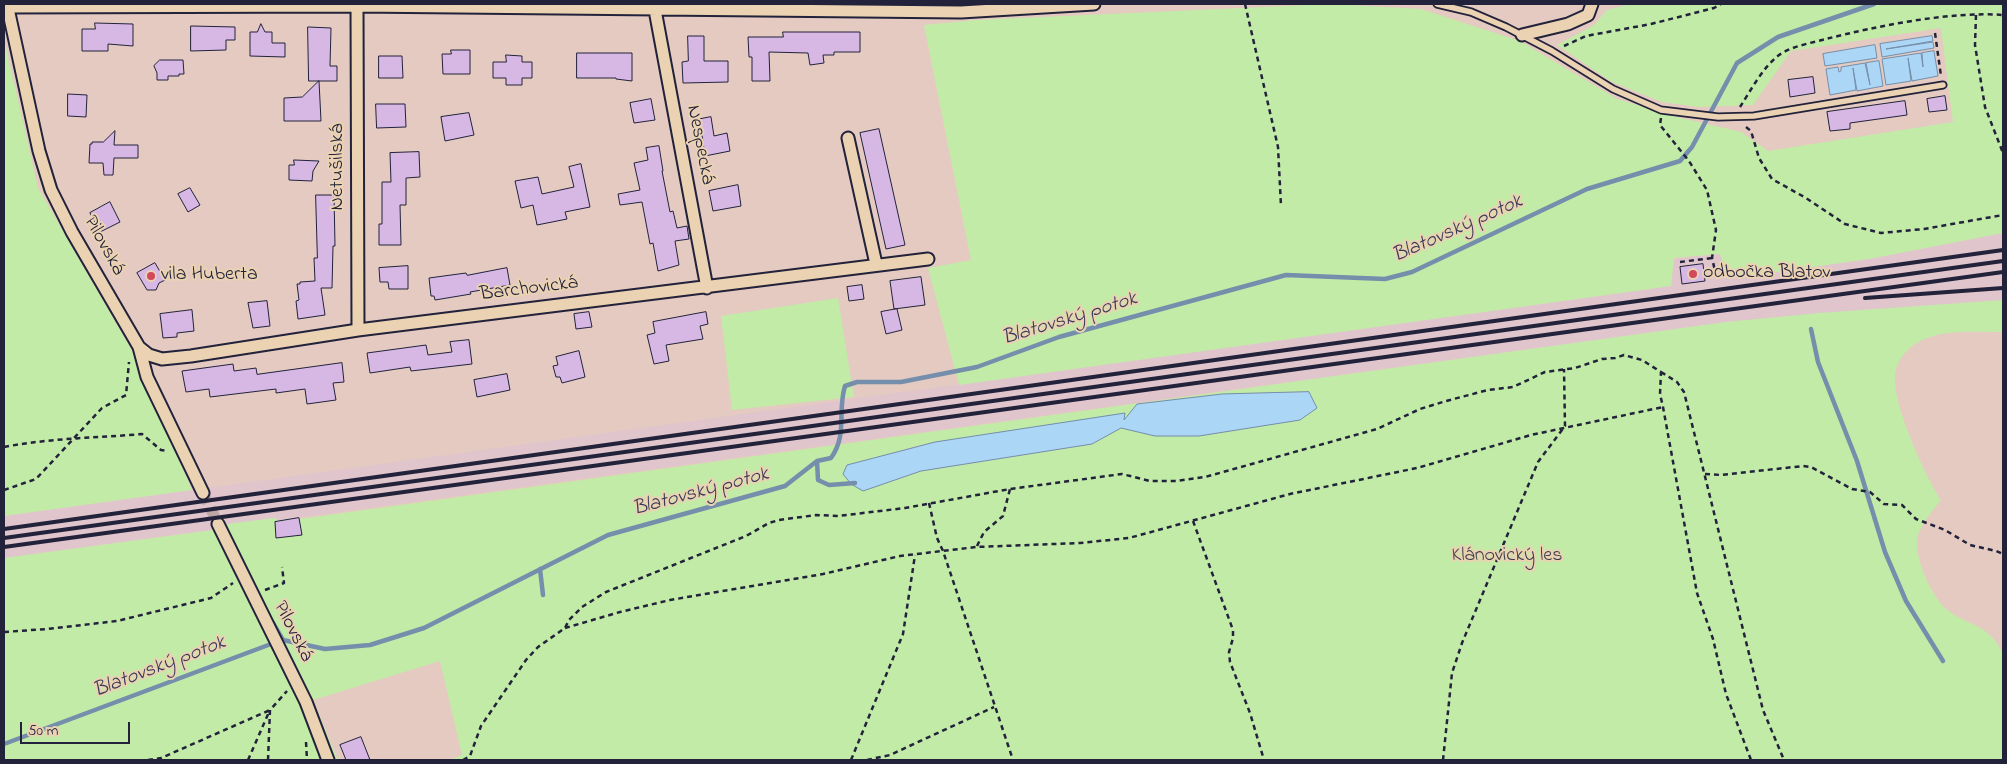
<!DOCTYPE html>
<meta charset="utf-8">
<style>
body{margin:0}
#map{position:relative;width:2007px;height:764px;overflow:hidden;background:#e4cac1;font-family:"Indie Flower",sans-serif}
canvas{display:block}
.frame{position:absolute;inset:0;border:5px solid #22223b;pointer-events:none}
.scale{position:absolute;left:20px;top:722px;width:110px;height:22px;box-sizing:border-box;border:2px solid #22223b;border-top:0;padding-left:6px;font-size:15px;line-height:18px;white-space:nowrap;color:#22223b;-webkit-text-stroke:4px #ead2b2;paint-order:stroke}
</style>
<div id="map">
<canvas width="2007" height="764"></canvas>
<div class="frame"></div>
<div class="scale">50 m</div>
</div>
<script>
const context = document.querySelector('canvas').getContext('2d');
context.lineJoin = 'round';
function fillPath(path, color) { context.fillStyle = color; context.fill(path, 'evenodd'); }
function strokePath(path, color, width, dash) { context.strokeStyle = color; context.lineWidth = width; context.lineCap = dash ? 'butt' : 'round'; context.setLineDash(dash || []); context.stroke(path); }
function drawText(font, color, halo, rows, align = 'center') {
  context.font = font + ' "Indie Flower",sans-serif'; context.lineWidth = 4; context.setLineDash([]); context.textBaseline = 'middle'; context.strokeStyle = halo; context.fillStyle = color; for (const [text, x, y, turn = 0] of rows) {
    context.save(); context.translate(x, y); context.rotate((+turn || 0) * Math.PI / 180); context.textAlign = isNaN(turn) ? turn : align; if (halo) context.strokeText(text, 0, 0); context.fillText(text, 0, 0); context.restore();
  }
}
fillPath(new Path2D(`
 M2003,233v67l-277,22 -1722,236v-42l1667,-230 3,-27 46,-5 9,24 140,-19z`), '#e0c5cc');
fillPath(new Path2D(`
 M1330,4l91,5 99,32 97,58 64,19 60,14 27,19 185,-29 -12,-94 -150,23 -38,54 -55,2 -36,-5 -50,-20 -55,-37 37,-20 13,-15 24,-6h372v229l-134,26 -140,20 -9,-25 -46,4 -3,28 -712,99 -31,-117 43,-8 -47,-235 52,-5z
 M4,39l34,149 93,161 61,141 -188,26z
 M838,298l16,99 -122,13 -11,-94z
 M2003,300v32c-24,0 -61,-3 -83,9 -13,7 -24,20 -25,35 -3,27 31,102 46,124 -8,10 -16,20 -22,32 -8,20 11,61 25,75 22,20 45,15 59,47v106h-1554l13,-5 -22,-94 -127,39 25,60h-334v-202l224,-30 -1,-4 47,-6 7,3 40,-5 1405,-194 93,-9zM1309,392l-91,40 -19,4 -62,-32 85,-10zM1104,437l-12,7 -171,27 -58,20 42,-42 30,-7 35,-4z`), '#c2eba7');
const water = new Path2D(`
 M1932,36l1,5 -47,8 47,-7 1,6 -52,9 -2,-13z
 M1875,45l2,13 -52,8 -2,-12z
 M1934,51l4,25 -26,5 -4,-23 3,23 -25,4 -4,-26 39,-6 2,14 -1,-14z
 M1879,61l4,25 -26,5 -4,-23 3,22 -26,5 -4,-26 12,-2 1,5 2,-1v-4l24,-4 5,22 -4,-22z
 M1309,392l8,16 -17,12 -101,16h-44l-34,-8 -29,16 -171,27 -58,20 -12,-7 -8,-10 4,-9 88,-23 190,-29 -1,7 13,-16 85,-10z`);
fillPath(water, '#abd6f6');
strokePath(water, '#748eab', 1);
strokePath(new Path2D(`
 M1811,329l7,33 39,99 28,91 21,49 37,60
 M817,461l1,19 11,5 26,-2
 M540,569l3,26
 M273,623l10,17 42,9 45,-4 54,-17 184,-93 177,-49 32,-25 14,-3c17,-24 6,-47 14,-72l12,-4h44l76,-15 82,-30 227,-62 99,4 27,-7 175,-83 93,-28 12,-14 45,-84 41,-26 96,-33
 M4,744l267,-100`), '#748eab', 4.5);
const building = new Path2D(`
 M95,23l38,1v22l-25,-2v7h-26v-22h13z
 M261,24l4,8h7v11h13v14l-35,-1v-24h7z
 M191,26l44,1v13h-9v10l-35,1z
 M308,27l23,1 -1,38h7v15h-28z
 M783,32h77v20h-26v3h-11l1,8 -14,2 -2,-12 -39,-1 1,29h-18v-24h-3l-1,-20h35z
 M688,36h16v25h24v21l-45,1 -1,-21 6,-1z
 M451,50h19v24h-27l-1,-20h9z
 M577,53h55v28l-16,-2v-1h-39z
 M506,55l16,1v6h10v16h-10v7h-16v-7h-13v-16h13z
 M379,56h23l1,22h-24z
 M160,60h23l1,14h-5v2h-11v4h-11v-7l-3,-7z
 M1813,77l2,16 -25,4 -2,-17z
 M319,81l2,40h-37v-23l18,-1z
 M68,94l19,1 -1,22 -18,-1z
 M1945,96l2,14 -18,2 -2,-13z
 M651,99l4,21 -21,3 -4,-20z
 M1905,101l2,14 -57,8v6l-20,2 -3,-19z
 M376,104h29l1,23 -29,1z
 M469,113l5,22 -29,6 -4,-24z
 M711,117l3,19 13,-3 3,18 -25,5 -3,-21h-4l-2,-15z
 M879,129l26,116 -19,4 -26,-116z
 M115,131l-1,14h24v13h-24l-1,17h-9l-1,-12h-14l1,-19h2v-2h11z
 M659,146l4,25h-1l8,41 3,-1 4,17 10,-2 2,13 -14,2 4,24 -21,6 -5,-28 -3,1 -8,-42 -22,3 -2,-11 22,-4 -6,-27 14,-3 -2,-12z
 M419,152l1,25 -14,1v27h-6l1,40h-22v-21h3v-42h9l-1,-29z
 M294,160l25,1 -6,10 -1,10 -23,-1v-15h5z
 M581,164l9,43 -25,5 2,7 -30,6 -4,-20 -12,3 -6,-27 23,-4 4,17 32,-7 -5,-20z
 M738,185l3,21 -28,5 -4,-20z
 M190,188l10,17 -12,7 -10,-18z
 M316,195h18l1,51h-2l-1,42h-11l4,27 -27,4 -2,-18 3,-1 -2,-16h3v-2l15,-1 -1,-23h3z
 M110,202l10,20 -20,10 -10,-19z
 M155,263l10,17 -6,3 -3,7h-9l-10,-17z
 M1703,264l2,17 -23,3 -2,-17z
 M408,266v23h-19l-1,-7h-8l-1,-14z
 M507,268l3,17 -40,7 1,2 -36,6 -1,-4h-3l-2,-18 37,-5 1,2z
 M921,277l4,28 -31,4 -4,-28z
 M862,285l2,14 -15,2 -2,-14z
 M267,301l3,25 -17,2 -5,-25z
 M897,309l5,21 -16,4 -5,-22z
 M192,310l2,21 -17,2v4l-14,1 -3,-24z
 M589,312l3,15 -16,2 -2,-15z
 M706,312l2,12 -8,2 3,13 -37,6 3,16 -15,3 -7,-29 8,-2 -2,-11z
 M469,340l3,24 -61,7 -1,-4 -40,6 -3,-20 59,-8 2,10 24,-3 -2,-10z
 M579,351l6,26 -23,6 -2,-6h-4l-3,-11 5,-1 -2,-8z
 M342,363l2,19 -11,1 3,17 -29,4 -2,-15 -29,4v-4l-66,8 -1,-8 -23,3 -4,-21 51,-7 1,7 22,-3 1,6z
 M507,374l3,16 -33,7 -3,-17z
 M299,518l3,17 -26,3 -1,-16z
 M361,737l9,23h-24l-6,-15z`);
fillPath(building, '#d7b8e4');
strokePath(building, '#22223b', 1);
strokePath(new Path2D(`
 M203,493l15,31`), '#bda8a6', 11, [11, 5.5]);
const lane = new Path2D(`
 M1437,4l34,8 35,15 46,24 61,38 48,21 57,7 36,-1 189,-31`);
const street = new Path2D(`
 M7,4l32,147 12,39 21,42 67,115 8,30 56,116
 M357,4l1,326
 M8,7l349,-1 604,6 133,-8
 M655,10l52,278
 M1522,35l46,-11 20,-9 4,-11
 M848,138l28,126
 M139,347l10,8 13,4 29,-3 167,-26 570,-71
 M218,524l88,178 22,58`);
strokePath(lane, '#22223b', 9);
strokePath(street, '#22223b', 15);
strokePath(new Path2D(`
 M1245,4l33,143 3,59
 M1976,15l-1,30 10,62 18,46
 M1935,33l6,43
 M1564,46l22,-10 65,-12 63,-16 7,-4
 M1740,107c11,-17 23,-40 39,-52 13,-9 32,-12 47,-16 51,-13 125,-28 177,-24
 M1661,118l-1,7 29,36 18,29 9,40 -4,28 4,17
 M1746,127l5,4 8,27 13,21 34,19 39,26 36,9 43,-4 79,-14
 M1680,262l32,-4
 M1661,372l16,10 7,10 79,318 21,50
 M4,447c47,-9 91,-9 138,-13l19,16 7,1
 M1705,474l16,1 82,-9 8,1 41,22 18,3 14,12 18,1 14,14 29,11 25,15 26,6 7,3
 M4,490l32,-11 66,-71 24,-13 3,-33
 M929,503l8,35 6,13 70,209
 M1193,521l40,109v8l-4,14 1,10 20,51 14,47
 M977,546l7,-14 19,-16 7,-27
 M265,590l19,-7 -2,-16
 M565,628l55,-16 50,-12 153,-26 77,-18 76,-9 104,-4 49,-5 161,-44 127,-26 114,-33 132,-28
 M4,632l43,-3 70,-8 94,-23 22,-15
 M306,742l1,18
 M148,760l13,-2 109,-48
 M248,760l21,-48
 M268,760l2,-50 17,-19
 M463,760l7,-4 11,-30 45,-66 12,-13 27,-19 4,-8 13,-13 24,-15 140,-56 23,-13 10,-3 37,-5 22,1 67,-8 105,-19 112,-15 28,7h26l29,-4 172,-48 43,-20 26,-8 42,-11 25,-3 32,-15 30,-4 27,-9 13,-1 9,-3 18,5 19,12 -1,22 3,13 34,186 16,46 13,55 25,66
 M851,760l52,-126 12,-79
 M867,760l23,-5 104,-48
 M1443,760l9,-87 10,-30 76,-181 27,-36 -1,-57`), '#22223b', 2.5, [5, 4]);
strokePath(lane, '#ead2b2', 5.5);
strokePath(street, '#ead2b2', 11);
strokePath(new Path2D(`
 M1865,298l138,-10
 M4,529l1999,-279
 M4,538l1999,-277
 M4,547l1999,-275`), '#22223b', 4);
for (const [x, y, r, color] of [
 [1693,274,5,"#d1495b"],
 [151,276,5,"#d1495b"]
]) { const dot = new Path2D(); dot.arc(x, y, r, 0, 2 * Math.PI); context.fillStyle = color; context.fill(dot); strokePath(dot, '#ead2b2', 2); }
drawText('20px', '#22223b', '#ead2b2', [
 ["Nespecká",699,145,79],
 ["Netušilská",339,167,-90],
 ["Pilovská",103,246,61],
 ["Barchovická",529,290,-7],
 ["Pilovská",292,632,63]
]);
drawText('20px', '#22223b', '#ead2b2', [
 ["odbočka Blatov",1703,274],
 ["vila Huberta",161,276]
], 'left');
drawText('20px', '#3a404b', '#ead2b2', [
 ["Klánovický les",1507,557]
]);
drawText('italic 21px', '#373d57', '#ead2b2', [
 ["Blatovský potok",1458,230,-24],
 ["Blatovský potok",1070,320,-17],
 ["Blatovský potok",701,493,-15],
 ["Blatovský potok",160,668,-21]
]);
</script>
